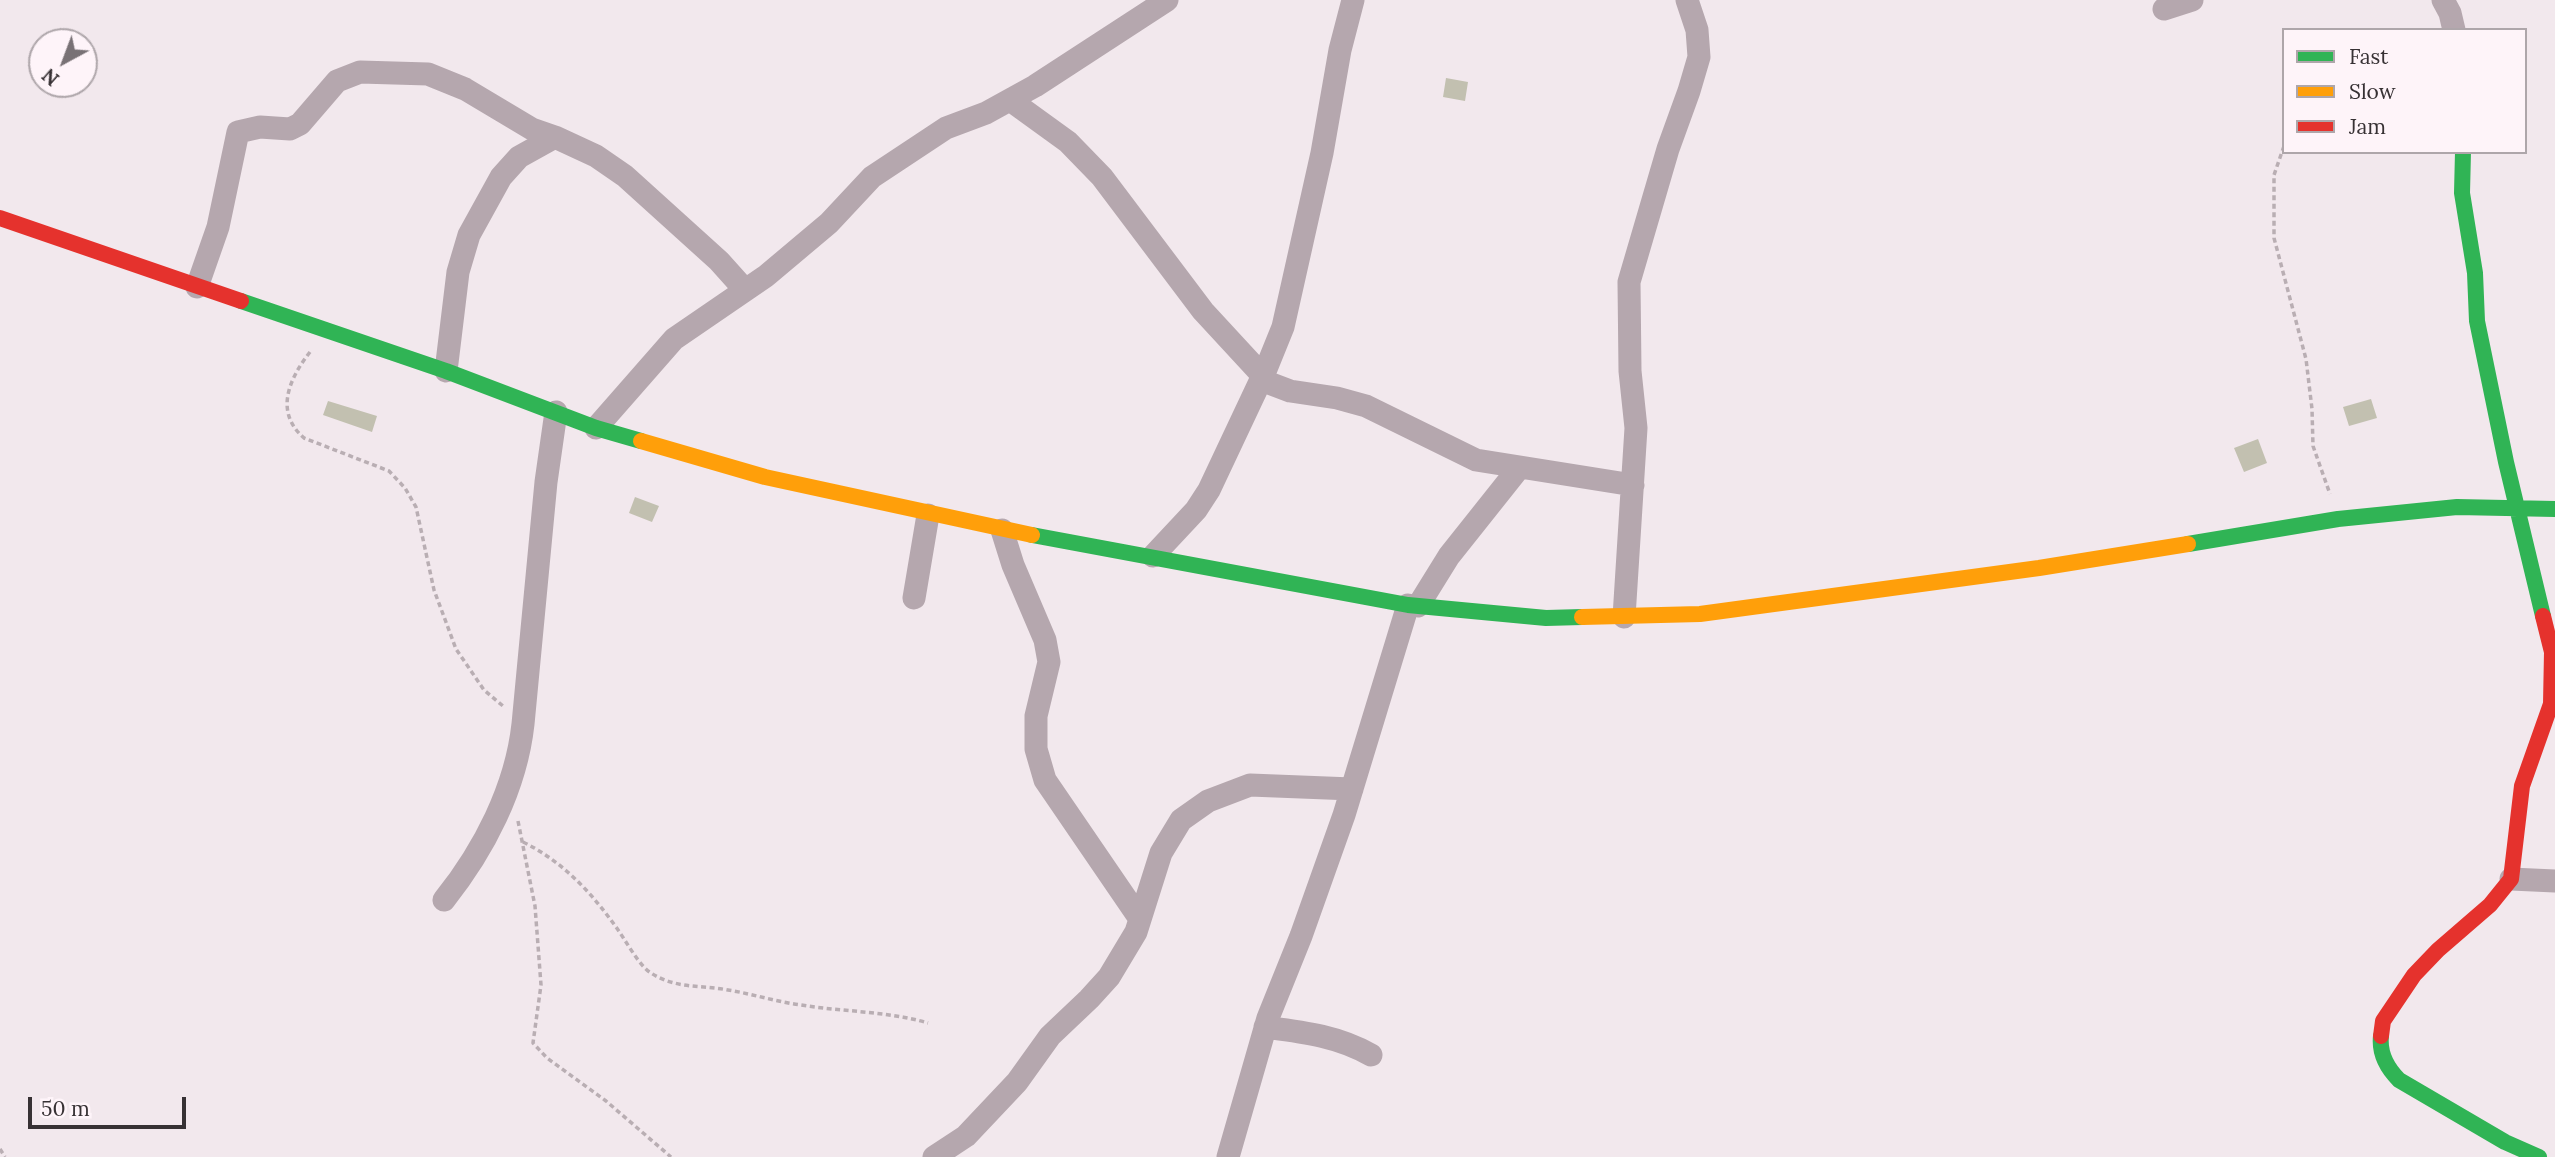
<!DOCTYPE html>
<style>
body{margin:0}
#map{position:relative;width:2555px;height:1157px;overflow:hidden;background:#f2e8ed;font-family:Lora,serif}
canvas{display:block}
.legend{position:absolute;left:2282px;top:28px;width:245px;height:126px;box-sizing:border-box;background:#fef4f9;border:2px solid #aea6aa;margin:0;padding:9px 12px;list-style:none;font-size:21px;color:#373134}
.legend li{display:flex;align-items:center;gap:14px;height:35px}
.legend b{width:35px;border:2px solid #aea6aa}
.north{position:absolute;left:28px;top:28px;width:70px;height:70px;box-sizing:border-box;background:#fef4f9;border:2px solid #aea6aa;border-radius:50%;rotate:221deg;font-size:19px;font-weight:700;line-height:28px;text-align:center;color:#373134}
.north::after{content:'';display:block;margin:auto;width:24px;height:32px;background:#787175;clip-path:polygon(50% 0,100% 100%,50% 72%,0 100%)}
.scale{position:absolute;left:28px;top:1097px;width:158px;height:32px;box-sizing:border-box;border:4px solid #373134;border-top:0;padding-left:9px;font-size:21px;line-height:24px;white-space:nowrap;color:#373134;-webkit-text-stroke:5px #fef4f9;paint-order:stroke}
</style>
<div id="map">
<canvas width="2555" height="1157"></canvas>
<ul class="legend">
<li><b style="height:9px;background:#30b455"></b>Fast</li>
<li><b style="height:9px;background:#ff9f0a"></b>Slow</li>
<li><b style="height:9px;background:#e5322d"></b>Jam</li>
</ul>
<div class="north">N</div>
<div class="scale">50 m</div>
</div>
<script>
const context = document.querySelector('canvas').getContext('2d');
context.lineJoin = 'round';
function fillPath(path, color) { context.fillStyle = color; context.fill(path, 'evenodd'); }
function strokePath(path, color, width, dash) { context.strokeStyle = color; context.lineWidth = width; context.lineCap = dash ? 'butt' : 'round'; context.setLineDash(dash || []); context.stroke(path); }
fillPath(new Path2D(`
 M1446,78l22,4 -3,19 -22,-4z
 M2371,399l6,19 -28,8 -6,-19z
 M328,401l49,15 -5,16 -49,-17z
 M2258,439l9,24 -23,9 -10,-24z
 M635,497l24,9 -7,16 -23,-9z`), '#c2c0b0');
strokePath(new Path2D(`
 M2284,146l-10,29v63l32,121 6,50 1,37 17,48
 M310,352c-21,27 -36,60 -6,86l85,33 16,17 11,19 18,83 22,59 28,41 19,16
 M518,821l17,85 6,79 -8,58 14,15 59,43 65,56
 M523,842c39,19 68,50 93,85 9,12 23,39 35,46 24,16 51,12 77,17 25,4 49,12 73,15 43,7 86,6 127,18
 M0,1149l5,8`), '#b9aeb3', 3.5, [5, 3.5]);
strokePath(new Path2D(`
 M2443,0l7,13 4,17
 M2164,9l28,-9
 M1010,100l58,42 34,35 101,134 60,65
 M197,287l21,-60 20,-95 22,-5 30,2 10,-5 37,-43 23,-9 68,2 37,15 67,40 23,8 41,19 29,20 94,85 26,29
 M446,371l12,-99 11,-37 32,-58 18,-20 36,-20
 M1261,380l29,11 47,7 29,8 110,54 157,25
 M596,428l78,-89 92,-63 63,-53 43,-46 74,-49 40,-15 49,-27 132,-86
 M1002,530l11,35 32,75 4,22 -13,54v33l9,31 95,139
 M1153,556l43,-46 13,-20 57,-121 17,-42 39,-174 18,-103 13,-50
 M914,598l14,-83
 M1418,606l31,-50 70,-88
 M1624,617l12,-189 -6,-57 -1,-89 39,-133 21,-58 10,-34 -2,-27 -10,-30
 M2511,879l44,2
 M444,900c40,-50 72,-112 79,-176l23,-242 10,-70
 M1265,1027c38,5 73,9 106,28
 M934,1157l32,-21 51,-54 33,-46 39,-37 20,-22 27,-45 25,-79 20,-33 27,-19 42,-16 102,4
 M1228,1157l40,-139 33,-82 43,-121 64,-210`), '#b5a7ae', 23);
strokePath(new Path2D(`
 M2463,152l-1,41 13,80 2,48 29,141 37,154
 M241,301l205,70 150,57 45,13
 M1032,535l376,70 138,13 36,-1
 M2188,544l150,-25 119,-12 98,2
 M2381,1036c-2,18 6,32 18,44l106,62 34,15`), '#30b455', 16);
strokePath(new Path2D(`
 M641,441l124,36 267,58
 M1582,617l118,-3 339,-46 149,-24`), '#ff9f0a', 16);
strokePath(new Path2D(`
 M0,218l241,83
 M2381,1036l2,-15 31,-46 24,-25 52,-45 21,-26 11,-93 29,-82 1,-52 -9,-36`), '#e5322d', 16);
</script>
